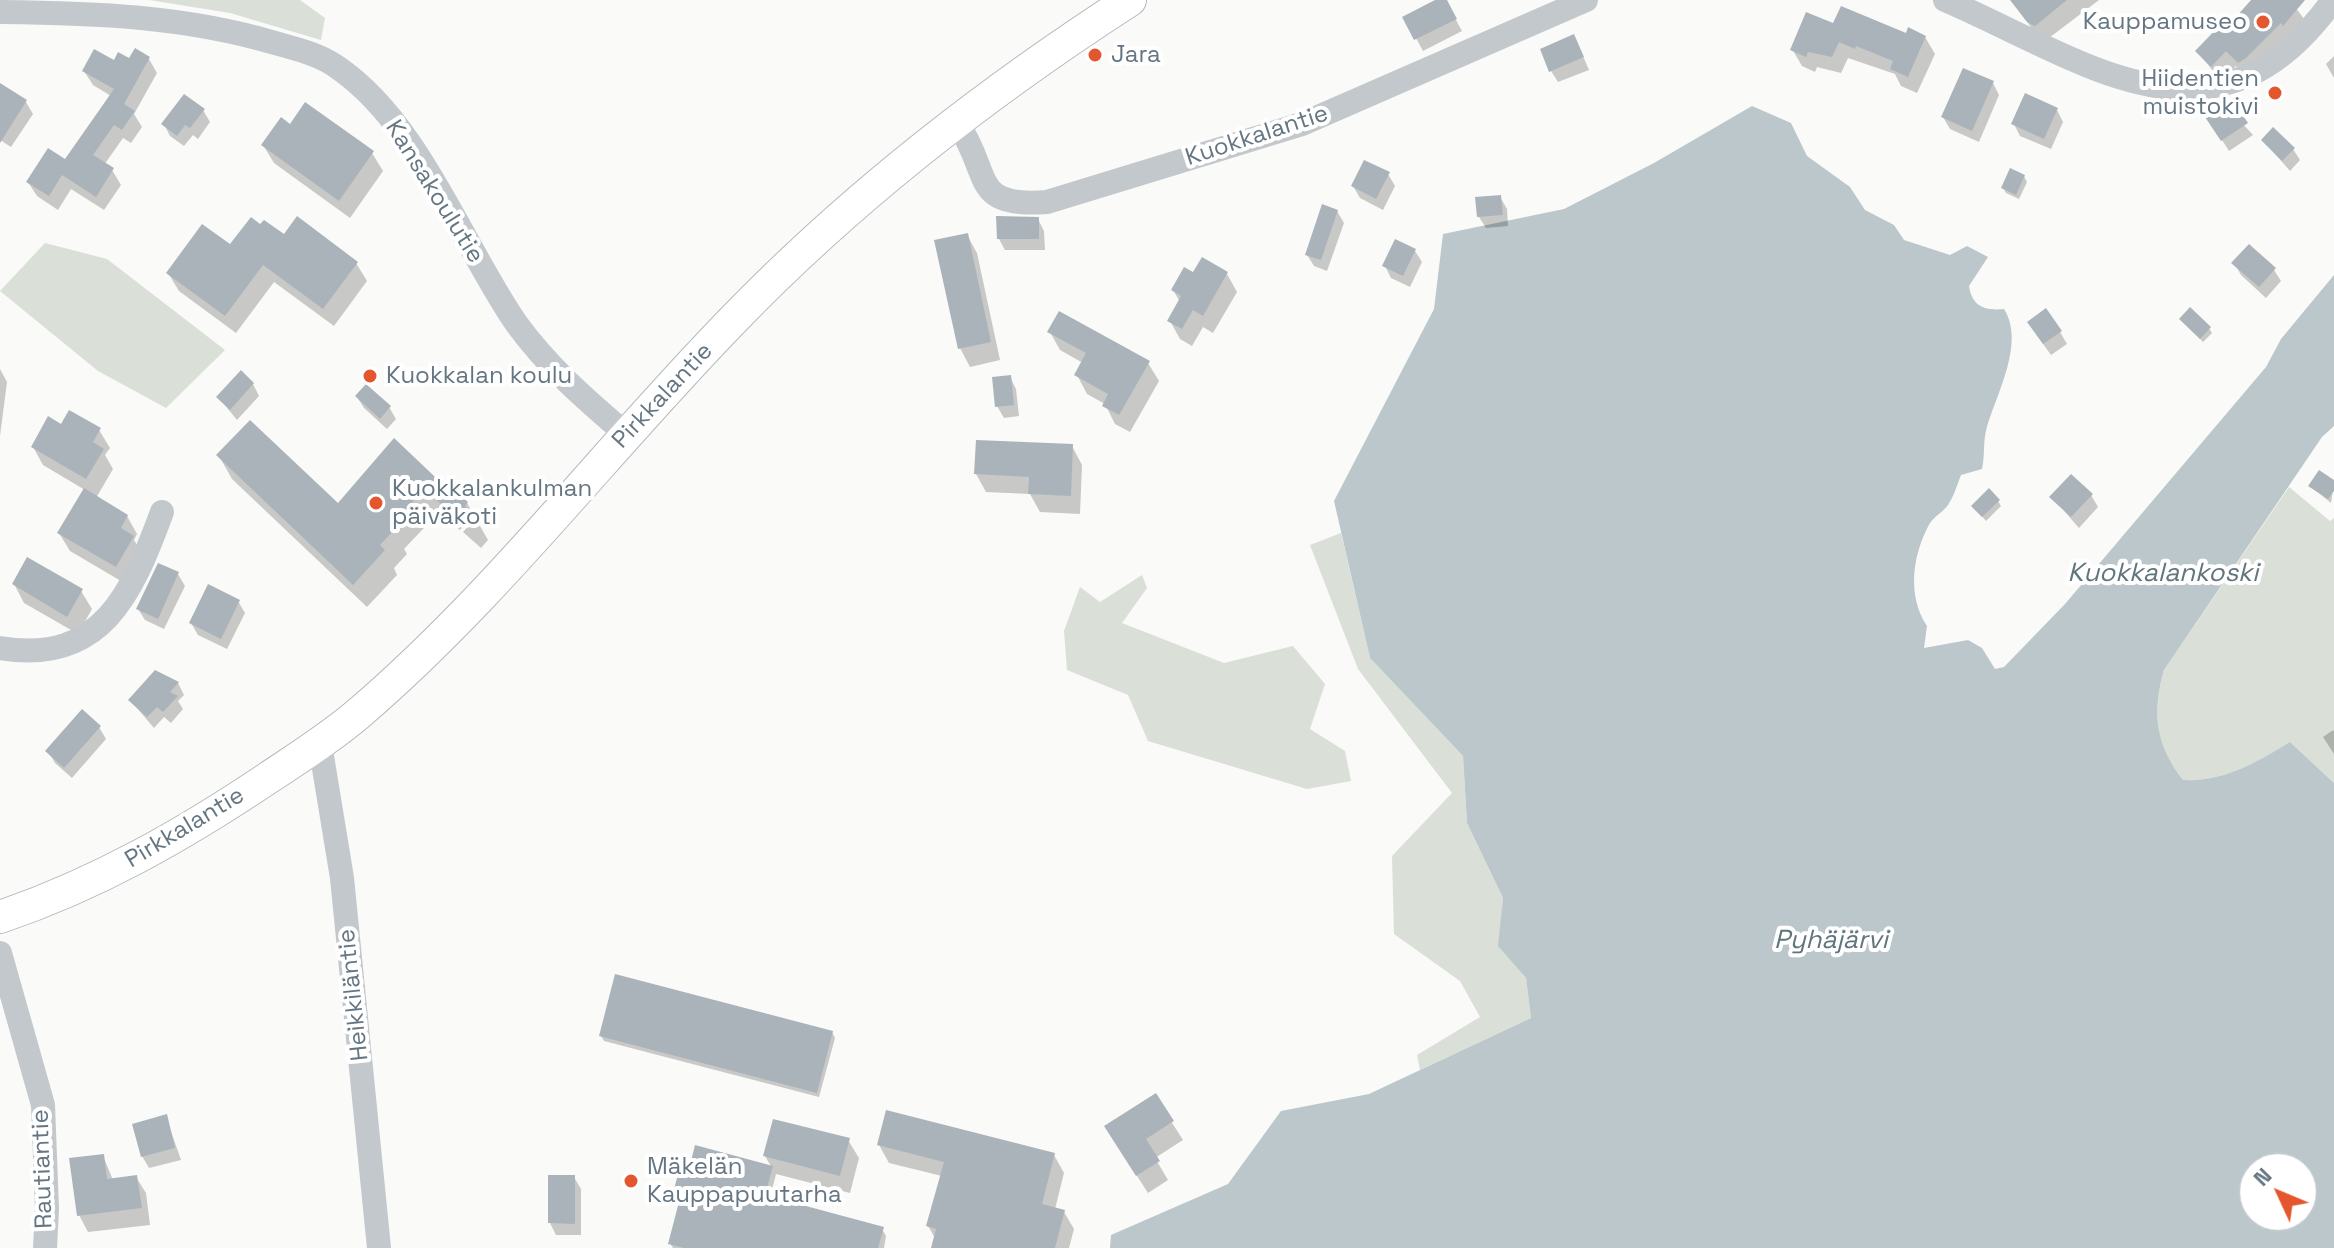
<!DOCTYPE html>
<meta charset="utf-8">
<style>
body{margin:0}
#map{position:relative;width:2334px;height:1248px;overflow:hidden;background:#fafaf8;font-family:"Space Grotesk",sans-serif}
canvas{display:block}
.north{position:absolute;left:2238px;top:1152px;width:80px;height:80px;box-sizing:border-box;background:#fff;border:2px solid #c1c8cd;border-radius:50%;rotate:314deg;font-size:22px;font-weight:700;line-height:32px;text-align:center;color:#657683}
.north::after{content:'';display:block;margin:auto;width:28px;height:36px;background:#e4572e;clip-path:polygon(50% 0,100% 100%,50% 72%,0 100%)}
</style>
<div id="map">
<canvas width="2334" height="1248"></canvas>
<div class="north">N</div>
</div>
<script>
const context = document.querySelector('canvas').getContext('2d');
context.lineJoin = 'round';
function fillPath(path, color) { context.fillStyle = color; context.fill(path, 'evenodd'); }
function strokePath(path, color, width, dash) { context.strokeStyle = color; context.lineWidth = width; context.lineCap = dash ? 'butt' : 'round'; context.setLineDash(dash || []); context.stroke(path); }
function drawText(font, color, halo, rows, align = 'center') {
  context.font = font + ' "Space Grotesk",sans-serif'; context.lineWidth = 8; context.setLineDash([]); context.textBaseline = 'middle'; context.strokeStyle = halo; context.fillStyle = color; for (const [text, x, y, turn = 0] of rows) {
    context.save(); context.translate(x, y); context.rotate((+turn || 0) * Math.PI / 180); context.textAlign = isNaN(turn) ? turn : align; if (halo) context.strokeText(text, 0, 0); context.fillText(text, 0, 0); context.restore();
  }
}
fillPath(new Path2D(`
 M149,0h151l25,18 -4,22 -91,-27z
 M45,243l62,16 118,91 -59,58 -68,-37 -98,-80z
 M2289,487l41,34 4,-3v265l-44,-41c-33,20 -66,40 -107,38 -28,-36 -31,-67 -19,-110z
 M1341,533l29,125 93,98 4,67 36,75 -4,48 27,32 5,40 -111,52 -3,-15 63,-38 -20,-36 -66,-47 -2,-78 60,-63 -94,-124 -48,-124z
 M1142,575l5,13 -25,35 102,40 69,-17 32,38 -15,45 35,22 6,30 -44,8 -159,-48 -20,-46 -61,-25 -3,-39 16,-44 20,15z`), '#dadfd7');
fillPath(new Path2D(`
 M1752,106l39,17 16,33 43,31 15,23 29,15 10,15 46,15 17,-9 21,11 -19,29c3,20 15,25 35,23 22,35 -9,87 -18,122 -3,12 -1,25 -4,38l-21,6c-4,10 -7,21 -13,30 -5,7 -13,11 -18,18 -18,32 -23,73 -3,103l-3,22 44,-8 14,8 13,21 9,-2 61,-63 201,-237 15,-28 53,-64v151l-12,11 -158,233c-12,42 -9,74 19,110 41,2 74,-18 107,-38l44,41v465h-1224l1,-13 117,-51 53,-73 88,-17 162,-76 -5,-40 -28,-32 5,-48 -36,-75 -4,-67 -93,-98 -36,-157 100,-192 9,-75 121,-25 90,-46zM2302,1168v48h-48v-48z`), '#bbc7cb');
fillPath(new Path2D(`
 M1440,0h5l17,31 -39,20 -18,-33z
 M2023,0h76l-54,41 -7,-3 -22,-33z
 M2264,0h26l17,23 -59,54 -12,-11 -15,15 -24,-30z
 M1834,26l91,11 10,17 -18,39 -16,-7 -6,-12 -47,-16 -7,15 -24,-6 -2,5 -13,-6 -10,-17z
 M1580,49l9,21 -31,12 -7,-11z
 M2334,56v22l-8,-14z
 M149,59l8,14 -23,41 8,13 -11,16 -8,-5 -19,27 8,5 9,15 -17,25 -33,-21 -13,21 -21,-14 -9,-14 37,-21 46,-65 -18,-11 -9,-14z
 M1993,83l6,12 -20,47 -29,-13 -7,-12z
 M0,85l26,17 7,12 -22,33 -11,-7z
 M2221,100l32,35 -24,16 -27,-42z
 M203,110l7,12 -12,17 -5,-4 -9,11 -14,-10 -6,-12z
 M2057,110l6,12 -12,27 -31,-13 -6,-12z
 M290,127l82,26 11,18 -33,47 -76,-55 -11,-18z
 M2263,140l30,9 7,11 -10,11z
 M1388,174l7,12 -12,24 -23,-12 -7,-12z
 M2024,176l3,6 -8,17 -13,-6 -3,-5z
 M1500,197l7,12 1,17 -22,2 -7,-11z
 M1337,211l7,12 -17,48 -13,-5 -7,-11z
 M1038,219l6,12 1,19h-40l-6,-11z
 M967,235l10,18 23,107 -30,7 -10,-19z
 M284,237l72,26 11,18 -33,45 -60,-44 -38,51 -57,-42 -11,-18 63,-26z
 M1415,251l7,11 -12,25 -19,-9 -6,-12z
 M2234,263l40,7 7,11 -15,17 -25,-23z
 M1227,274l10,18 -24,41 -10,-6 -11,19 -12,-7 -10,-18 10,-19 -7,-12 21,-15z
 M2181,319l28,9 3,5 -9,9z
 M1050,332l98,31 11,18 -29,51 -15,-8 -10,-20 -18,-10 -10,-19 6,-12 -23,-13z
 M2060,332l7,12 -16,11 -15,-21z
 M0,369l7,13 -7,54z
 M1010,377l6,12 3,27 -15,2 -7,-12z
 M253,384l6,12 -22,24 -18,-22z
 M357,397l32,10 7,12 -9,10 -23,-21z
 M61,426l38,4 11,18 -5,7 8,14 -17,29 31,18 10,18 -3,6 9,15 -17,29 -56,-33 -11,-18 26,-43 -42,-25 -10,-18z
 M394,441l58,55 15,7 21,37 -7,8 -18,-16 12,-13 -3,-3 -12,14 -21,-18 -35,37 3,5 -13,14 3,7 -30,32 -135,-128 -13,-23 119,50z
 M1072,446l10,19 -2,49 -40,-2 -10,-18 -44,-2 -10,-18z
 M2334,482l-3,21 -21,-17z
 M2091,495l7,12 -19,21 -27,-31z
 M1998,501l3,5 -15,15 -13,-15z
 M178,574l7,12 -21,43 -19,-9 -7,-11z
 M14,584l67,7 11,18 -14,25 -54,-31z
 M238,601l7,12 -18,36 -29,-14 -7,-12z
 M178,683l6,12 -6,6 5,8 -12,14 -7,-6 -10,11 -24,-28z
 M99,727l7,12 -34,39 -17,-15 -7,-12z
 M2333,730l1,2v22l-11,-17z
 M832,1032l3,6 -16,59 -215,-56 -3,-5z
 M1155,1096l28,44 -28,18 13,22 -20,13 -31,-48z
 M166,1117l15,43 -32,8 -7,-12z
 M848,1140l11,18 -9,35 -74,-19 -6,24 112,31 4,7 -2,12h-211l-3,-5 11,-40 -7,-8 15,-19 83,-8 -7,-12z
 M879,1145l175,10 10,18 -9,36 9,3 10,17 -5,19h-136l2,-10 -7,-12 14,-50 -53,-13z
 M103,1156l10,24 23,-3 10,16 4,32 -62,7 -9,-17z
 M574,1177l7,12v46h-25l-6,-12z`), '#0003');
fillPath(new Path2D(`
 M1435,0h12l10,19 -43,21 -12,-23z
 M2010,0h57l-32,26 -8,-4z
 M2251,0h54l-22,26 -2,-3 -35,35 -8,5 -12,-12 -15,16 -16,-16 28,-29 5,4z
 M1841,6l65,27 2,-6 18,9 -18,41 -18,-8 3,-8 -37,-15 -1,3 -16,-7 -7,15 -24,-5 -2,5 -16,-7 16,-38 27,11z
 M1574,34l10,23 -35,15 -9,-23z
 M135,48l15,9 -26,47 11,7 -13,19 -8,-5 -21,30 21,13 -18,29 -34,-22 -13,21 -23,-14 22,-34 17,11 49,-70 -32,-18 12,-22 20,11 4,-8 11,6z
 M1963,68l31,13 -22,50 -31,-14z
 M0,83l27,17 -27,43z
 M2025,93l33,15 -14,31 -33,-15z
 M184,94l21,15 -15,19 -5,-3 -8,11 -16,-12z
 M2222,98l4,5 6,-4 16,24 -27,18 -22,-33z
 M305,102l69,49 -35,50 -78,-56 20,-28 9,7z
 M2273,127l22,21 -13,13 -21,-21z
 M1364,160l26,12 -14,27 -25,-13z
 M2010,168l15,7 -9,20 -15,-7z
 M1501,195l2,20 -26,2 -2,-20z
 M1322,204l16,6 -17,50 -16,-5z
 M297,216l61,46 -35,47 -60,-44 -38,51 -59,-43 36,-49 28,20 21,-27 9,7 4,-4 20,14z
 M996,216l43,1v22h-42z
 M968,233l23,109 -33,7 -24,-109z
 M1395,239l21,10 -13,27 -21,-10z
 M2249,244l27,24 -17,19 -28,-24z
 M1202,257l26,15 -25,44 -10,-6 -11,19 -15,-8 14,-25 -10,-6 13,-23 9,5z
 M2190,307l21,20 -11,12 -21,-20z
 M2046,308l16,23 -19,13 -16,-22z
 M1059,311l91,50 -31,54 -17,-9 6,-12 -34,-19 12,-22 -39,-21z
 M241,370l13,13 -24,27 -14,-13z
 M1011,375l3,30 -19,2 -3,-30z
 M366,384l25,22 -11,13 -25,-23z
 M69,410l32,18 -8,14 11,7 -18,30 -55,-32 17,-31 13,8z
 M250,420l88,83 56,-65 58,55 2,-3 14,12 -3,4 10,9 -8,10 -43,-35 -33,35 4,4 -15,16 5,5 -32,35 -137,-130z
 M976,440l97,4 -2,52 -43,-2 1,-17 -55,-3z
 M2319,470l15,10v11l-6,8 -20,-13z
 M2071,474l22,20 -22,23 -22,-20z
 M84,488l44,27 -7,13 13,8 -18,31 -59,-34z
 M1989,488l11,12 -18,17 -11,-11z
 M27,557l56,32 -16,28 -55,-33z
 M158,563l21,9 -21,47 -22,-10z
 M208,584l32,16 -19,39 -32,-16z
 M155,670l24,12 -9,10 8,4 -15,16 -6,-5 -10,10 -19,-17z
 M82,709l19,17 -37,42 -19,-17z
 M615,974l218,57 -16,62 -218,-57z
 M1156,1093l18,28 -28,18 14,22 -24,15 -32,-50z
 M886,1110l169,43 -13,51 23,6 -10,38h-124l5,-19 -10,-3 18,-64 -67,-17z
 M167,1114l8,34 -34,9 -9,-33z
 M773,1119l77,19 -10,38 -77,-20z
 M695,1145l78,21 -8,29 119,32 -6,21h-194l-16,-4 12,-46 -8,-2 7,-25 9,2z
 M104,1154l3,25 30,-4 5,33 -65,8 -8,-58z
 M548,1175h27v49l-27,-1z`), '#aab3b9');
const secondary = new Path2D(`
 M0,917c97,-33 183,-82 268,-139 30,-20 62,-40 90,-64 138,-118 249,-265 376,-395 117,-121 255,-228 396,-319`);
strokePath(secondary, '#b3babf', 34);
strokePath(new Path2D(`
 M1945,0c140,60 270,165 388,0
 M0,12c94,1 184,4 275,31 21,6 44,11 62,24 82,56 124,176 179,256 31,43 70,77 110,111
 M958,124c34,51 12,84 89,78l255,-78 284,-124
 M0,648c102,17 132,-55 162,-136
 M320,744l22,134 37,370
 M0,953l43,152 4,104 -2,39`), '#c3c8cc', 24);
strokePath(secondary, '#fff', 32);
for (const [x, y, r, color] of [
 [2263,22,8,"#e4572e"],
 [1095,55,8,"#e4572e"],
 [2275,93,8,"#e4572e"],
 [370,376,8,"#e4572e"],
 [376,503,8,"#e4572e"],
 [631,1181,8,"#e4572e"]
]) { const dot = new Path2D(); dot.arc(x, y, r, 0, 2 * Math.PI); context.fillStyle = color; context.fill(dot); strokePath(dot, '#fff', 3); }
drawText('24px', '#657683', '#fff', [
 ["Kauppamuseo",2247,22,"right"],
 ["Jara",1111,55],
 ["Hiidentien",2259,79,"right"],
 ["muistokivi",2259,107,"right"],
 ["Kuokkalan koulu",386,376],
 ["Kuokkalankulman",392,489],
 ["päiväkoti",392,517],
 ["Mäkelän",647,1167],
 ["Kauppapuutarha",647,1195]
], 'left');
drawText('24px', '#657683', '#fff', [
 ["Kuokkalantie",1257,136,-18],
 ["Kansakoulutie",434,192,58],
 ["Pirkkalantie",663,396,-47],
 ["Pirkkalantie",185,828,-31],
 ["Heikkiläntie",354,995,-96],
 ["Rautiantie",43,1169,-92]
]);
drawText('italic 26px', '#60757c', '#fff', [
 ["Kuokkalankoski",2163,574],
 ["Pyhäjärvi",1831,941]
]);
</script>
